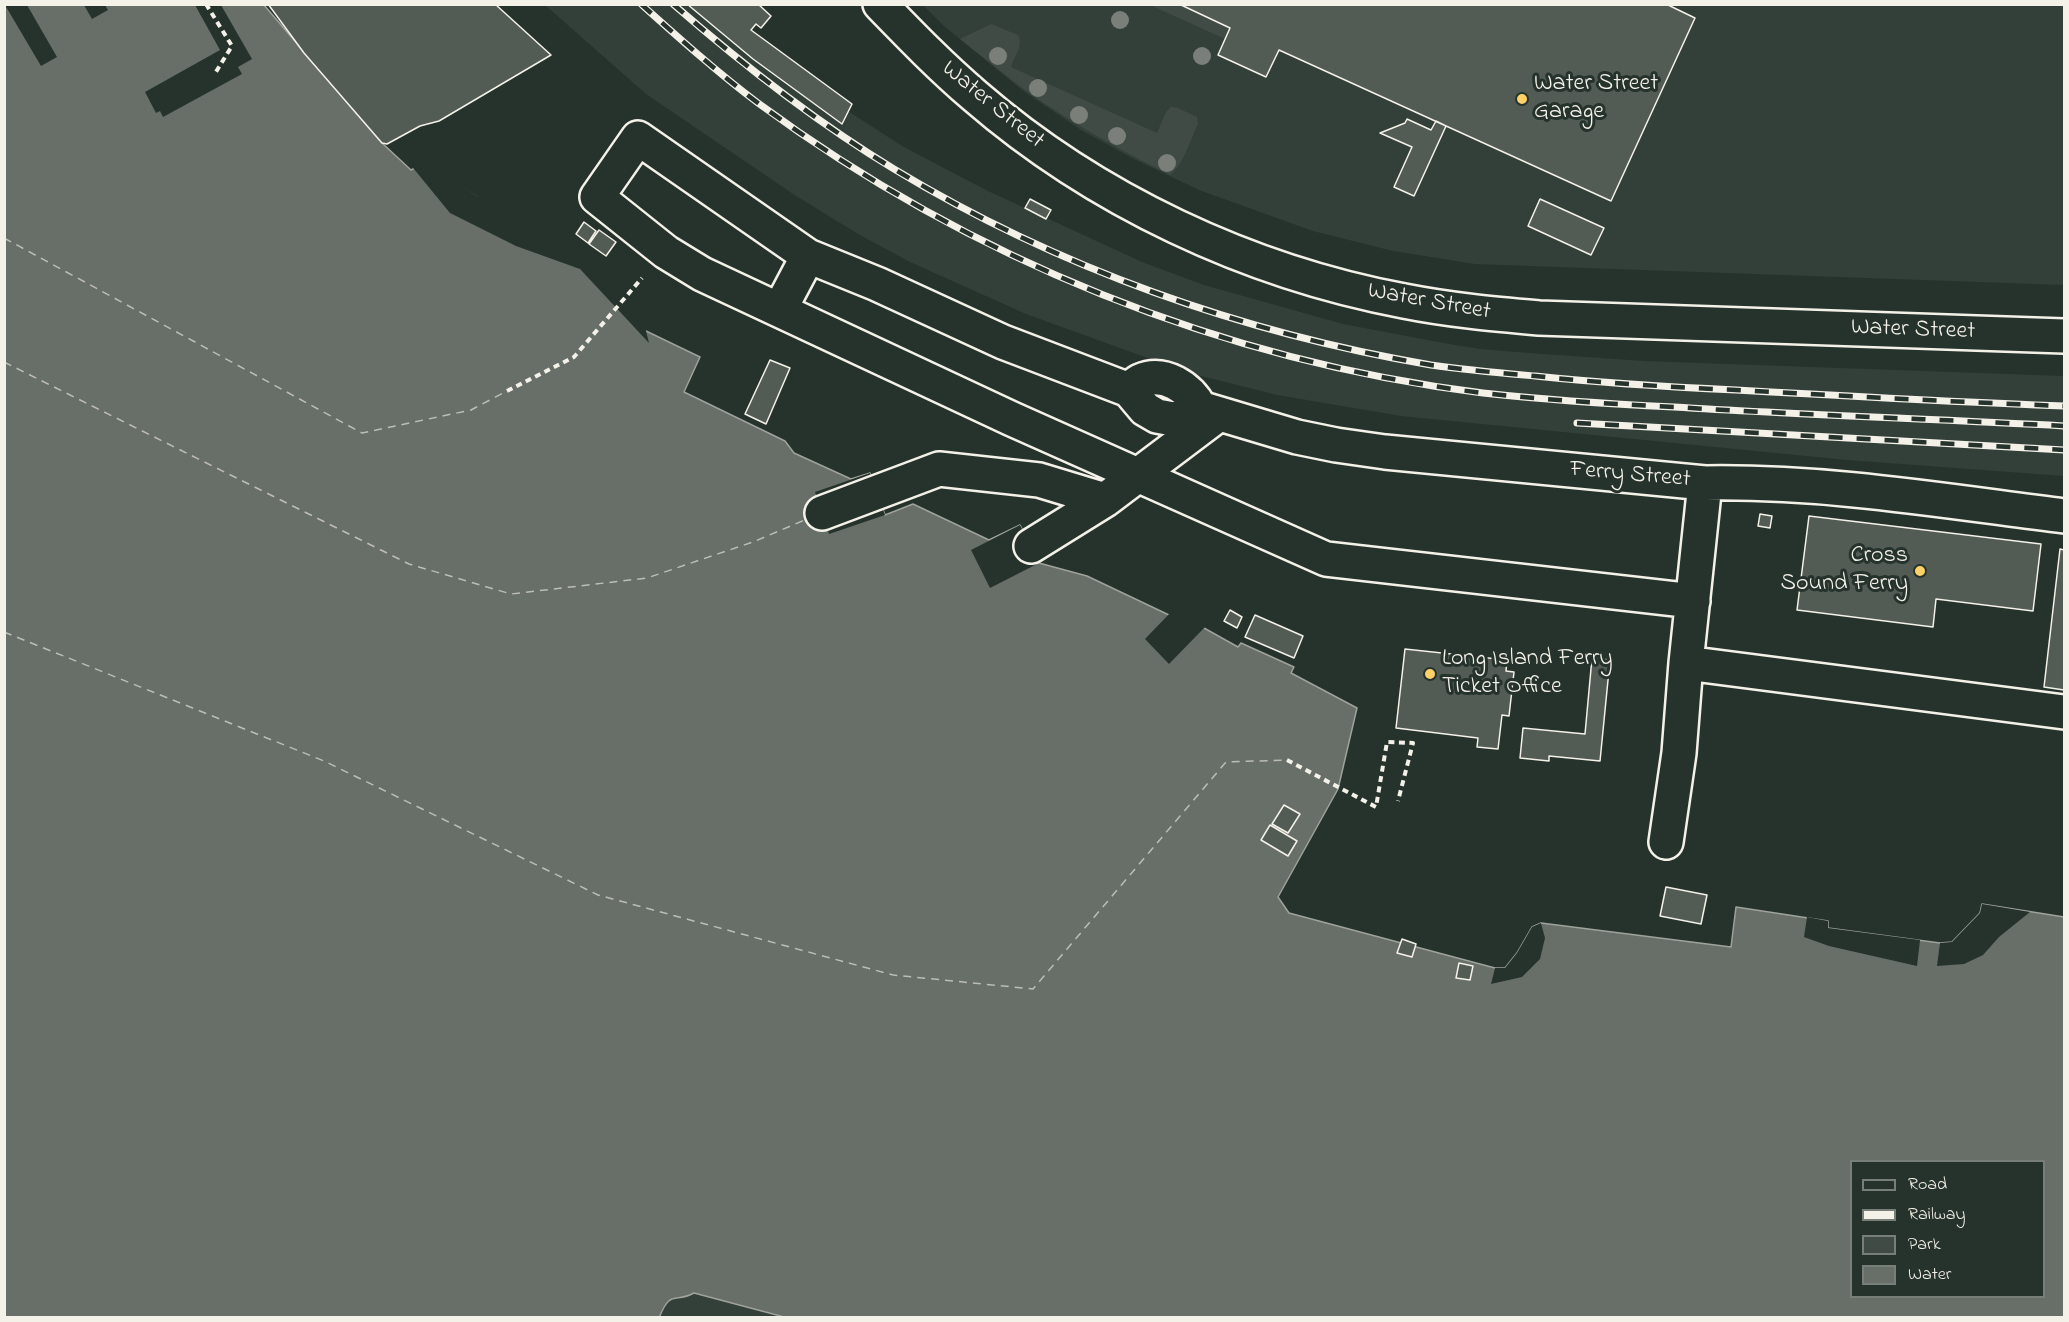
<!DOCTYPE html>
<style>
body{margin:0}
#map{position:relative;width:2069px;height:1322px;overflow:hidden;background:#26332d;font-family:"Indie Flower",sans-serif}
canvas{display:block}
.frame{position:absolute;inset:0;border:6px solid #f4f1e8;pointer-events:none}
.legend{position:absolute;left:1850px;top:1160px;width:195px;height:138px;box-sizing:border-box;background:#26332d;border:2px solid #787f78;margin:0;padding:8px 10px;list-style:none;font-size:18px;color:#f4f1e8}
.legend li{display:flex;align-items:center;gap:12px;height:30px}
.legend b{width:30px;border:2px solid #787f78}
</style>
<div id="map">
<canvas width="2069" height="1322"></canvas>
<div class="frame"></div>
<ul class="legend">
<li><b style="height:8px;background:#26332d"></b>Road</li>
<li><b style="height:8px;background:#f4f1e8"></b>Railway</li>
<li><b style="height:16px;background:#414b45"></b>Park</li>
<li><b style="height:16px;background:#676f68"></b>Water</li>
</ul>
</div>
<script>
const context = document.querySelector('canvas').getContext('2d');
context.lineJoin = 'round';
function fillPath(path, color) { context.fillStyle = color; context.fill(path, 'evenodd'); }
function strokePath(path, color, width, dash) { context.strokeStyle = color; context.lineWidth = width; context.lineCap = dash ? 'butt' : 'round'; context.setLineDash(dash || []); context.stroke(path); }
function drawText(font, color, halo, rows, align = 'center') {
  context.font = font + ' "Indie Flower",sans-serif'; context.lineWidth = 6; context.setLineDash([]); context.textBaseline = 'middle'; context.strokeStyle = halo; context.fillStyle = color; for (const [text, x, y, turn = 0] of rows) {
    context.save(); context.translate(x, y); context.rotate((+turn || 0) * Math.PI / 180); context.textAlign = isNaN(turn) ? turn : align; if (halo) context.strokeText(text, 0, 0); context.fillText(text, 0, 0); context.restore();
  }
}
fillPath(new Path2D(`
 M545,5h142l66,54 88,64 7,-12 54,35 86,45 154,71 62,23 139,39 100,19 37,6 49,4 115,8 420,15v100l-217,-16 -446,-44 -124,-21 -88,-22 -163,-59 -116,-52 -52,-28 -65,-40 -147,-100z
 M923,5h1141v280l-589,-21 -82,-13 -80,-20 -114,-41 -67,-32 -51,-28 -59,-40 -78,-64z
 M694,1293l94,24 -129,1 10,-18 6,-3 13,-1z`), '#333f39');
fillPath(new Path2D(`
 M1150,5h29l51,23 -5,11z
 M991,24l27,11c6,10 -4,22 -7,32l146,66 9,-21 5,-5 7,1 19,9 1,7c-8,16 -14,40 -28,51 -37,-19 -74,-38 -109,-61 -36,-22 -68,-49 -101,-75z`), '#414b45');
const water = new Path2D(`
 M5,5h259l118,138 29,27 4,-2 30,10 97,58 98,83 6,12 54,26 -16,35 101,49 9,12 57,26 19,-6 15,42 28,-11 76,36 31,-15 19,38 48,13 82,39 35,13 34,19 3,-4 53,24 -3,6 66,35 -19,81 -60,108 11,16 206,55h10l12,-15 15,-26 9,-4 190,24 5,-40 92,14v7l112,15 12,-1 28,-29 2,-9 82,13v400l-1276,1 -94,-25c-19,11 -23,-5 -35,25h-654zM1852,1162h192v134h-192z`);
fillPath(water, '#676f68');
strokePath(water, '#9fa39b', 1.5);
fillPath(new Path2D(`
 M5,5h22l30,52 -16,9z
 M84,5h21l3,5 -16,9z
 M195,5h26l31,54 -14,8 4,7 -79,43 -3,-6 -4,2 -11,-21 75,-42z
 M409,163l3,3 11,-2 10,1 17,14 27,17 18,7 40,26 32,15 27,16 25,23 24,35 4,9 -1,4 3,12 -69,-74 -64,-23 -66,-33z
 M870,473l15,42 -56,19 -14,-42z
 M1020,525l19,38 -49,25 -19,-38z
 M1171,612l35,14 -37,38 -24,-25z
 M1982,904l48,8 -31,25 -16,18 -19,9 -27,2 3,-23 12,-1 28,-29z
 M1807,917l21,4v7l92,12 -3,26 -88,-20 -25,-9z
 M1541,923l4,15 -5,21 -18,18 -31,7 4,-16h10l12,-15 15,-26z`), '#26332d');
strokePath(new Path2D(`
 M4,238l358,195 109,-23 36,-19
 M4,362l405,202 102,30 136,-16 106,-36 54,-23
 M4,632l320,129 274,134 295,80 140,14 193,-227 61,-2`), '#bcbdb5', 1.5, [8, 6]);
const building = new Path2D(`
 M268,4h227l56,51 -112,66 -19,5 -33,18 -5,-1 -78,-90z
 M687,4h71l13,12 -10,12 -5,-4 -5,6 101,74 -10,20 -89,-65z
 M1179,4h487l29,14 -84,183 -332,-151 -13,27 -48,-22 12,-27z
 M1407,119l24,11 5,-9 10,5 -32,70 -20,-9 18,-40 -32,-14 25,-10z
 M1030,199l21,11 -5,9 -21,-11z
 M1540,199l64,29 -13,27 -63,-29z
 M584,222l12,9 -8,12 -12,-9z
 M599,230l17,12 -10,14 -17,-12z
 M770,360l20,8 -24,56 -21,-10z
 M1162,394l11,4 -3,8 -12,-3z
 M1760,514l12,2 -2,12 -12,-2z
 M1809,516l232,28 -8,67 -97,-12 -3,28 -136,-17z
 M2060,549l4,1v140l-20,-3z
 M1230,610l12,7 -5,11 -13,-7z
 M1255,615l48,21 -9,22 -49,-21z
 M1405,649l102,11 -1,11 8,1 -5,44 -7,-1 -4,34 -21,-2 1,-9 -82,-10z
 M1592,658l18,2 -10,101 -51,-5v5l-29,-3 3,-30 62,6z
 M1284,805l16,9 -12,19 -16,-9z
 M1270,825l27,16 -9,15 -27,-16z
 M1666,887l41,8 -6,29 -41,-8z
 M1402,939l14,5 -4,13 -15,-4z
 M1459,963l14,3 -3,14 -14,-2z`);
fillPath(building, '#525c55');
strokePath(building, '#f4f1e8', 1.5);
const minor = new Path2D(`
 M780,309l28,-53
 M1129,390c3,-3 7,-7 11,-9 24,-11 50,7 60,27
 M1200,408l-12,8 -15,3 -16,-3 -12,-7 -16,-19 -126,-48 -126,-58 -69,-28 -170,-118 -41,59 69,55 36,22 310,145 314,140 367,42
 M1200,408l97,29 39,8 49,7 320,31c121,-2 240,18 359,33
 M822,513l117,-44 100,11 66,20
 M1031,546l74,-46 114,-86
 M1686,663l378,49
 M1666,842l13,-89 7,-90 19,-180`);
const major = new Path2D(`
 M880,4c31,32 61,63 95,92 120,104 274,176 429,205 45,9 90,13 135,17l525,18`);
strokePath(minor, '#f4f1e8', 38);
strokePath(major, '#f4f1e8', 38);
strokePath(new Path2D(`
 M206,4l26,42 -18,29
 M507,391l67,-34 68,-79
 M1287,760l89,47 11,-65 26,1 -15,58`), '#f4f1e8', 4, [6, 4.5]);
strokePath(minor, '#26332d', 33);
strokePath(major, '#26332d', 33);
const rail = new Path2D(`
 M641,4c38,34 77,69 117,99 212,156 464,258 725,290 64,7 127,11 191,14 130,8 260,12 390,19
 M673,4c69,60 143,118 221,165 164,99 349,164 537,196 35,5 70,8 104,11 67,7 134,11 201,14 110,6 219,12 328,16
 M1577,423l487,27`);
strokePath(rail, '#f4f1e8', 7);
strokePath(rail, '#26332d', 4.5, [14]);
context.fillStyle = '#7a8079';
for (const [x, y] of [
 [1120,20],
 [998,56],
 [1202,56],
 [1038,88],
 [1079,115],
 [1117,136],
 [1167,163]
]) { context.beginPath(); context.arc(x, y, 9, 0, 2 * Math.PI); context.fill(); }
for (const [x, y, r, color] of [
 [1522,99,6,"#ffd166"],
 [1920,571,6,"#ffd166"],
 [1430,674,6,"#ffd166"]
]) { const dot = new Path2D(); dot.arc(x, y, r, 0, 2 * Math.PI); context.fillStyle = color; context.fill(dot); strokePath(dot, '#26332d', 2); }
drawText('24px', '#f4f1e8', '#26332d', [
 ["Water Street",1534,85],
 ["Garage",1534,113],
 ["Cross",1908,557,"right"],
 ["Sound Ferry",1908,585,"right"],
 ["Long Island Ferry",1442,660],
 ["Ticket Office",1442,688]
], 'left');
drawText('24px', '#f4f1e8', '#26332d', [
 ["Water Street",992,106,39],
 ["Water Street",1429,303,10],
 ["Water Street",1913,331,2],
 ["Ferry Street",1630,476,5]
]);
</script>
